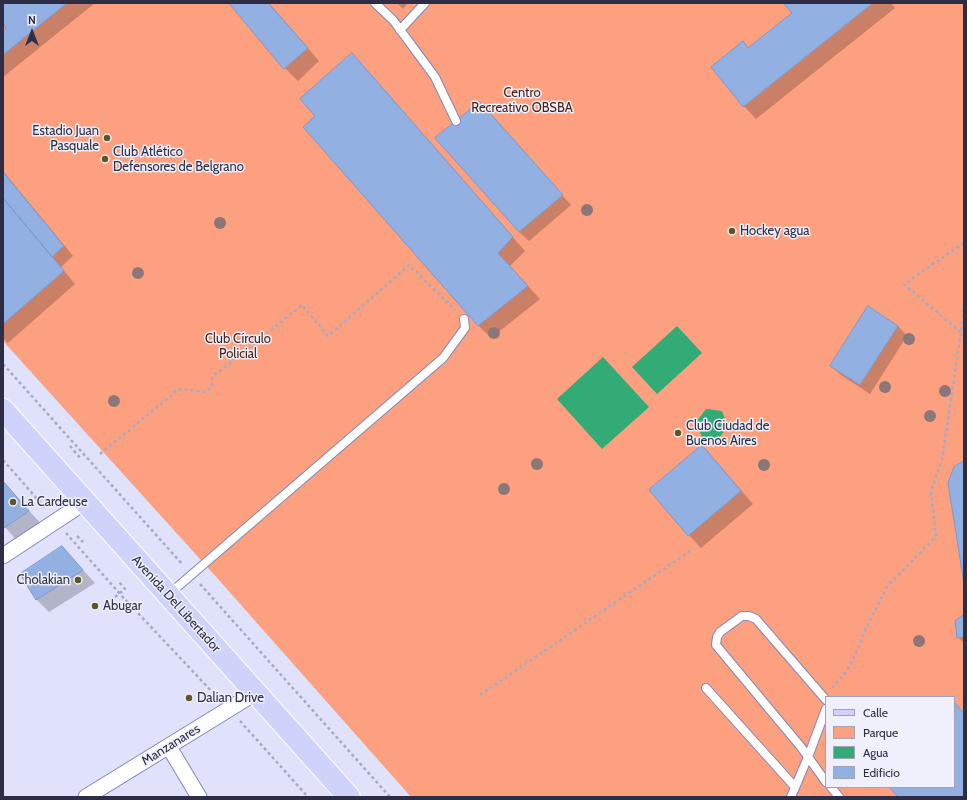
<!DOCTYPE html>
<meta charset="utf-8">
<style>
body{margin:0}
#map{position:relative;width:967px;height:800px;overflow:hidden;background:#dfe2fa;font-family:Cabin,sans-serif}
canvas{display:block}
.frame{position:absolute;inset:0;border:4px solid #2d2e45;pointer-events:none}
.legend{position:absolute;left:825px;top:696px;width:130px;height:92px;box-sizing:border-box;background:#eff0fc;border:1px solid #a1a2b3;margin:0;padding:5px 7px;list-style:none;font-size:12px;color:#2d2e45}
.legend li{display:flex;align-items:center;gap:8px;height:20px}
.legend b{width:20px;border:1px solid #a1a2b3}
.north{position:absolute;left:12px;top:12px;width:40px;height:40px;-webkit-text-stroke:3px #eff0fc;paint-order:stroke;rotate:0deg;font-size:11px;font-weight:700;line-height:16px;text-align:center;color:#2d2e45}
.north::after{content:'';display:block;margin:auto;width:14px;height:18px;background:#2d2e45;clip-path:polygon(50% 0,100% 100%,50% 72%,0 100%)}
</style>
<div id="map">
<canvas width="967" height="800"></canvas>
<div class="frame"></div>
<ul class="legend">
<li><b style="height:5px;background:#cfd2fa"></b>Calle</li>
<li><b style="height:11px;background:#fca080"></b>Parque</li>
<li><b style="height:11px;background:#32ab77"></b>Agua</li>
<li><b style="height:11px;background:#92b0e2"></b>Edificio</li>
</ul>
<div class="north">N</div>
</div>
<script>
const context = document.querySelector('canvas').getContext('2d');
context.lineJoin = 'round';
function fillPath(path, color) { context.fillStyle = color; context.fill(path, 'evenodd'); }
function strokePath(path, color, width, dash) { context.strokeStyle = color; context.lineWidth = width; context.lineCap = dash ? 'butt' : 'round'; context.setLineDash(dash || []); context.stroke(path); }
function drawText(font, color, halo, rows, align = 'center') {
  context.font = font + ' Cabin,sans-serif'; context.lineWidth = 3; context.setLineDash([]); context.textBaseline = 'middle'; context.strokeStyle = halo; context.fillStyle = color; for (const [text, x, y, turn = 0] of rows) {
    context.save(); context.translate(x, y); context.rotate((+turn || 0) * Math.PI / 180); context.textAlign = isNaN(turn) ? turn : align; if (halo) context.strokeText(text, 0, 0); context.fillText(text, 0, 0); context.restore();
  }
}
fillPath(new Path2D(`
 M3,3h961v794h-553l-193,-218 -215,-238zM826,697h128v90h-128z`), '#fca080');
fillPath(new Path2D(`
 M677,326l25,27 -45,41 -25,-27z
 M603,357l46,50 -47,42 -45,-50z
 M706,409l16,2 6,16 -10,12 -16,-2 -6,-15z`), '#32ab77');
fillPath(new Path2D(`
 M3,3h92l-92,74v-45l4,-3 -4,-8z
 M230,3h39l50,58 -21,20 -13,-13z
 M397,3h11l-5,6z
 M787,3h104l4,5 -139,111 -12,-13 5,-57 44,-35z
 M364,67l161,184 -15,15 30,33 -49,39 -13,-13z
 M480,103l91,102 -42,36 -10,-9z
 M3,171l70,85 -12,11 14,17 -67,59 -5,-5z
 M898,326l9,10 -37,58 -29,-19 -10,-9z
 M702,447l12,12 39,45 -52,44 -12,-13z
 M3,483l43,46 -24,17 -19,-21z
 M62,547l33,36 -46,29 -12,-12 -16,-25z
 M964,616v27l-6,-6z`), '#0003');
const building = new Path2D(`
 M3,3h64l-64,52v-24l3,-3 -3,-5z
 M229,3h39l40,45 -24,21z
 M786,3h87l-130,104 -32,-40 32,-26 5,7 44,-35 -8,-9z
 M352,53l161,184 -15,16 30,33 -50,40 -175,-199 12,-11 -15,-17z
 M480,102l83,93 -44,37 -84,-94z
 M3,172l61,74 -12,11 -49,-59z
 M3,198l61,73 -61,53z
 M868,306l30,20 -38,59 -30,-19z
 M702,445l39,46 -53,45 -39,-46z
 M964,461v123l-16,-101 6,-16z
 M3,481l26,30 -25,17 -1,-1z
 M62,546l21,24 -47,30 -16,-26z
 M964,615v22l-7,1 -2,-17z
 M954,702l10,11v84h-66l-9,-10h65z`);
fillPath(building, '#92b0e2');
strokePath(building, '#7c99ca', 1);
const lane = new Path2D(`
 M375,3l18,17 42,57 21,44
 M400,30l25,-27
 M168,595l275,-237 22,-30 -1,-9
 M706,688l89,99
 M826,700l-70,-81 -7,-3h-7l-22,16 -3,5 -1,8 85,102 25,35
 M831,787l8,10
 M791,797l17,-40 18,-48`);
const street = new Path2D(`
 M3,556l82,-54
 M169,747l30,50
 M86,797l169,-104`);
const primary = new Path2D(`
 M3,410l346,387`);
strokePath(lane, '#8286bc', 10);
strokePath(street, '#8286bc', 17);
strokePath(primary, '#fff', 24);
strokePath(new Path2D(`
 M964,243l-60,41 60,51
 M3,364l180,201
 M70,446l11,13
 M100,454l79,-65 27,3 6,-6v-9l90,-72 26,31 81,-71 46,45
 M3,460l43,49
 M66,533l54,61 97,103
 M77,536l6,6
 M200,584l190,213
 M115,597l10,-8 -6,-7
 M832,688l14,-16 9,-16 11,-28 21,-41 49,-51 -5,-45 11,-31 19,-128 3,-30
 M480,695l213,-146
 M240,721l68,76`), '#a7a9c1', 2.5, [3, 3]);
strokePath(lane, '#fff', 8);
strokePath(street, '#fff', 15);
strokePath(primary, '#cfd2fa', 22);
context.fillStyle = '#8b7779';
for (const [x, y] of [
 [587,210],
 [220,223],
 [138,273],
 [494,333],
 [909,339],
 [885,387],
 [945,391],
 [114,401],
 [930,416],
 [537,464],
 [764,465],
 [504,489],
 [919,641]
]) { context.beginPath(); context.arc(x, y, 6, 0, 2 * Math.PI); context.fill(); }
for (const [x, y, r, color] of [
 [107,138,4,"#5f5623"],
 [105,159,4,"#5f5623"],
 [732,231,4,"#5f5623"],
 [678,433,4,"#5f5623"],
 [13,502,4,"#5f5623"],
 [78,580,4,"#5f5623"],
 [95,606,4,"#5f5623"],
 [189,698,4,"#5f5623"]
]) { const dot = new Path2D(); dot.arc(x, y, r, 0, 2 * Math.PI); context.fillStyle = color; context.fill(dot); strokePath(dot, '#eff0fc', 1.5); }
drawText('13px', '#461f10', '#eff0fc', [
 ["Centro",522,93],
 ["Recreativo OBSBA",522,108],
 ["Club Círculo",238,339],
 ["Policial",238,354]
]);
drawText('13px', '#2d2e45', '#eff0fc', [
 ["Estadio Juan",99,131,"right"],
 ["Pasquale",99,146,"right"],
 ["Club Atlético",113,152],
 ["Defensores de Belgrano",113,167],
 ["Hockey agua",740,231],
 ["Club Ciudad de",686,426],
 ["Buenos Aires",686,441],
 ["La Cardeuse",21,502],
 ["Cholakian",70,580,"right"],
 ["Abugar",103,606],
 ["Dalian Drive",197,698]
], 'left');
drawText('13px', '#2d2e45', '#eff0fc', [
 ["Avenida Del Libertador",176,604,48],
 ["Manzanares",171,745,-32]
]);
</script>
